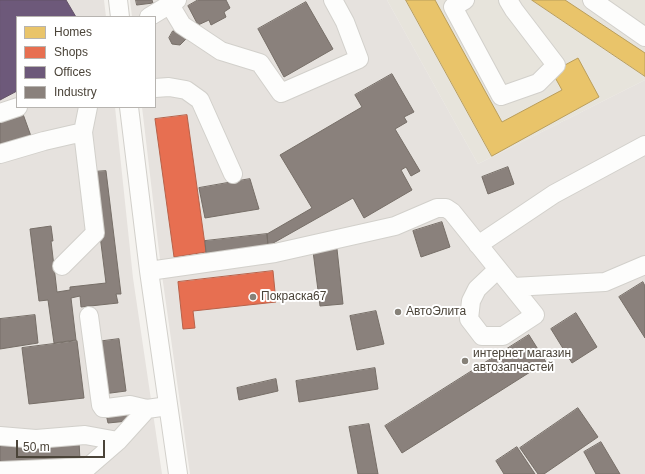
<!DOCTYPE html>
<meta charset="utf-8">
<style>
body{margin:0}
#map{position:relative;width:645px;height:474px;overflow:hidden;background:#f4f2ee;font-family:Helvetica,sans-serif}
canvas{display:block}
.legend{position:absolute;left:16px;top:16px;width:140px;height:92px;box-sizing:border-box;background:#fff;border:1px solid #b7b4b0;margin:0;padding:5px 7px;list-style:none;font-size:12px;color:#4b4439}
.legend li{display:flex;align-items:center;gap:8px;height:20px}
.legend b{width:20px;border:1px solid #b7b4b0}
.scale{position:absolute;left:16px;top:440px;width:89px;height:18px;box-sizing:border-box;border:2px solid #4b4439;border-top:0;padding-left:5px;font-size:12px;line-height:14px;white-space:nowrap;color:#4b4439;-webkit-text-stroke:3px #fff;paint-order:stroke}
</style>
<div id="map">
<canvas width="645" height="474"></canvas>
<ul class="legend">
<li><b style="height:11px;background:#e9c46a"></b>Homes</li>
<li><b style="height:11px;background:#e76f51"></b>Shops</li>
<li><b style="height:11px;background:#6d597a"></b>Offices</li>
<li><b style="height:11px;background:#8a817c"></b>Industry</li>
</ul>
<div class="scale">50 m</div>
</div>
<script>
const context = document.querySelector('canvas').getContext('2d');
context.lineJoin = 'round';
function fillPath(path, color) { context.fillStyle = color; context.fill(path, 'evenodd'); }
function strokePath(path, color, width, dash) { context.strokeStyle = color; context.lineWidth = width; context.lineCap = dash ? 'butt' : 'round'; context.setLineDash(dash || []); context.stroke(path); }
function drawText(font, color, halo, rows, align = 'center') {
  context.font = font + ' Helvetica,sans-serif'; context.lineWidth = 4; context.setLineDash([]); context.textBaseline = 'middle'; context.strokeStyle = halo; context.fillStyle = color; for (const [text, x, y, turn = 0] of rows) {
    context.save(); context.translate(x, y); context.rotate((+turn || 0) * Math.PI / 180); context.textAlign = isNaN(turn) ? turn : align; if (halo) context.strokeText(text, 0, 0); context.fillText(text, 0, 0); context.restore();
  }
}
fillPath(new Path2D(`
 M387,0h258v80l-167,84z`), '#e7e4dc');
fillPath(new Path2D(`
 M0,0h104l2,17h-89v90h98l18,171 29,196h-162z
 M130,0h257l91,164 167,-84v394h-455l-29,-206 -19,-161h13v-90h-23z`), '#e6e2de');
const homes = new Path2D(`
 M406,0h29l67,122 60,-32 -10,-18 26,-14 21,39 -107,59z
 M532,0h33l80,53v23z`);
fillPath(homes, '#e9c46a');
strokePath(homes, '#ba9e5b', 1);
const shops = new Path2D(`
 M187,115l19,137 -32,5 -19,-138z
 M273,271l3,31 -83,9 2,17 -12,1 -5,-47z`);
fillPath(shops, '#e76f51');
strokePath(shops, '#b8624a', 1);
const offices = new Path2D(`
 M0,0h66l10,17h-59v74l-17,9z`);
fillPath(offices, '#6d597a');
strokePath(offices, '#635366', 1);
const industry = new Path2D(`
 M136,0h16l1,3 -16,2z
 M198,0h28l4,8 -6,4 2,5 -15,8 -2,-5 -11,5 -10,-19z
 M306,2l27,47 -49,28 -26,-48z
 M173,31h8l5,8 -6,6 -8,-1 -3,-6z
 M392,74l22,38 -10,5 3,5 -12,7 25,42 -9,5 -5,-9 -5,3 11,20 -48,28 -11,-20 -85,48 -1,-12 45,-26 -32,-53 82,-48 -7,-12z
 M23,114l9,25 -32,10v-27z
 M508,167l6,17 -26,10 -6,-17z
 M106,171l15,123h-5l2,9 -37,4 -1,-11 -9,2 5,42 -22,3 -6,-43 -9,1 -9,-72 21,-3 2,15h-2l6,51 13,-2v-3l36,-4 -14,-111z
 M250,179l9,30 -54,9 -6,-30z
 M442,222l8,25 -29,10 -8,-26z
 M267,234l1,12 -62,7 -1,-12z
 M337,249l6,55 -23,2 -7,-55z
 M643,282l2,4v52l-26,-41z
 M376,311l8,33 -27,6 -7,-34z
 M576,313l21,34 -25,16 -21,-34z
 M35,315l3,28 -38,6v-30z
 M529,335l17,27 -144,91 -17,-27z
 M119,339l7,52 -23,3 -7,-52z
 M77,341l7,57 -55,6 -7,-56z
 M375,368l3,21 -79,13 -3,-21z
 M276,379l2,12 -39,9 -2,-12z
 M578,408l20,29 -54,37h-6l-18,-26z
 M127,412l1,9 -20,2 -2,-9z
 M369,424l9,50h-20l-9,-47z
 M79,441l1,20 -80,3v-20z
 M601,442l19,32h-24l-12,-22z
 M517,447l18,27h-31l-8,-13z`);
fillPath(industry, '#8a817c');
strokePath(industry, '#776f68', 1);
const minor = new Path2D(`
 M118,0l2,17
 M465,0l-12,7 48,89 37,-13 18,-18 -42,-55 -6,-10
 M592,0l53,37
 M170,5l12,20 39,26 39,12 21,30 78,-34 -14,-37 -12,-22
 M149,17l28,-17
 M155,88l14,-1 17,3 14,10 33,74
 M129,107l20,164 29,203
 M0,113l18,-6
 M0,154l44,-13 39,-9 5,-25
 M478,245l76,-51 91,-49
 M62,266l33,-33 -12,-101
 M149,271l126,-18 120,-27 42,-18h9l6,4 83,103 -32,21h-21l-13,-17 2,-18 6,-12 21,-20
 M513,287l92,-5 40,-17
 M89,316l12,89 2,3h4l23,-3 17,4
 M0,436l36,3 49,-4 33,6
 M0,471l88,-4 30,-26 29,-32 21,-3`);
strokePath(minor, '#d2d0cb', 20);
strokePath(minor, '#fdfdfc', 18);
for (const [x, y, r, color] of [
 [253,297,4,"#868178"],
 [398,312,4,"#868178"],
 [465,361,4,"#868178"]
]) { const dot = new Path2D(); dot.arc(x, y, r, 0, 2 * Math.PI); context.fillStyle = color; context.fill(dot); strokePath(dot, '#fff', 1.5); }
drawText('12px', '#4b4439', '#fff', [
 ["Покраска67",261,297],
 ["АвтоЭлита",406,312],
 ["интернет магазин",473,354],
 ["автозапчастей",473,368]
], 'left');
</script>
